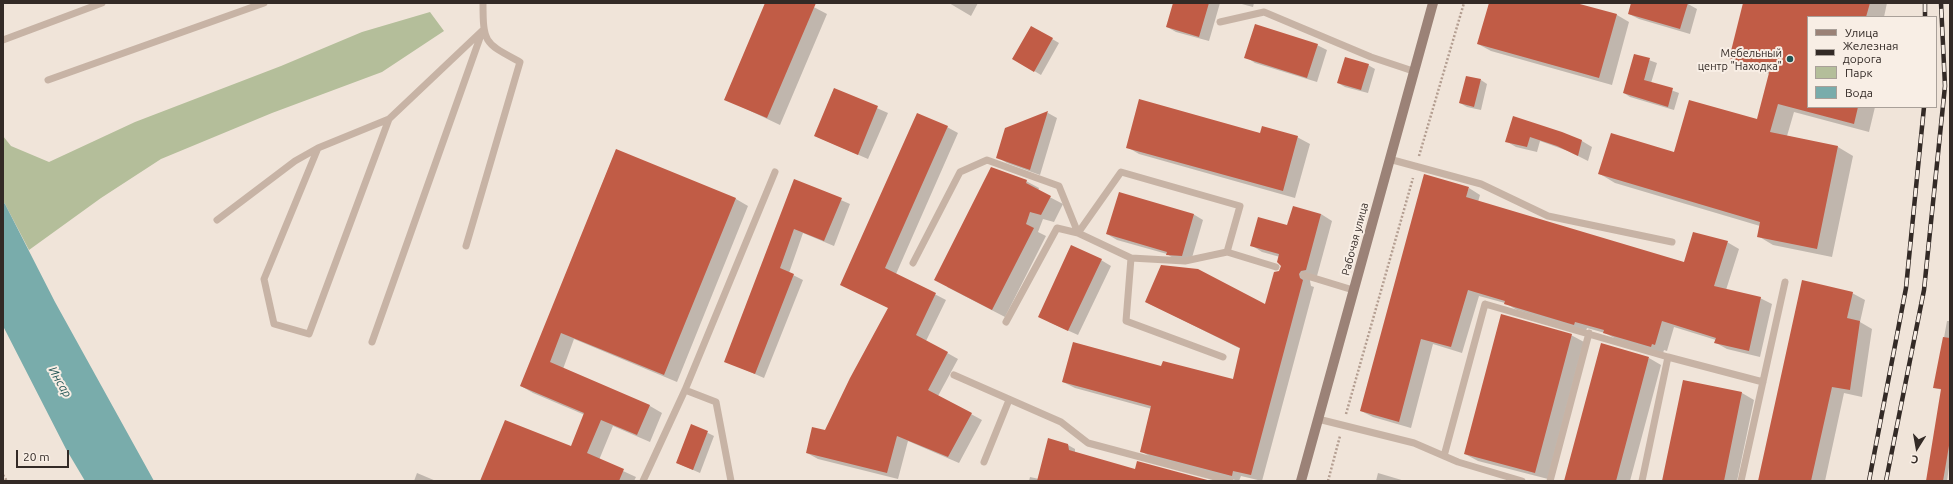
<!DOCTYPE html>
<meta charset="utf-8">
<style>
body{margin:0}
#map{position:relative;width:1953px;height:484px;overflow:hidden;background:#f0e4d9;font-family:Ubuntu,sans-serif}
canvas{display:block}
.frame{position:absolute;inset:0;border:4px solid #332a26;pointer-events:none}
.legend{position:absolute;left:1807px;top:16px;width:130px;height:92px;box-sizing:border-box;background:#f8eee5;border:1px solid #a9a099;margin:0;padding:5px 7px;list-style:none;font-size:12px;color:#332a26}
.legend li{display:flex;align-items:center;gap:8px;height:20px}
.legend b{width:20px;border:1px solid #a9a099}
.north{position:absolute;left:1897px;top:428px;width:40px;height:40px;-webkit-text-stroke:3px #f8eee5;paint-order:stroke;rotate:191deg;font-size:11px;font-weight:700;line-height:16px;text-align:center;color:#332a26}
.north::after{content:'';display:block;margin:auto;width:14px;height:18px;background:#332a26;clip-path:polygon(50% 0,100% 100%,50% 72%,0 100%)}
.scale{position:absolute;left:16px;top:450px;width:53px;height:18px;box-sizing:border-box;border:2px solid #332a26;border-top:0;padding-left:5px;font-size:12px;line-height:14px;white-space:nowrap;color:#332a26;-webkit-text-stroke:3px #f8eee5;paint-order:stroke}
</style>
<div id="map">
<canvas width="1953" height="484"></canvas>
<div class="frame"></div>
<ul class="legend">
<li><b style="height:5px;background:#9b8277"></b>Улица</li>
<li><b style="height:5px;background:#332a26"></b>Железная дорога</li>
<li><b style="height:11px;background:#b4be9a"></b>Парк</li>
<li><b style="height:11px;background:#79acab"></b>Вода</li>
</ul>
<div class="north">С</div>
<div class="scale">20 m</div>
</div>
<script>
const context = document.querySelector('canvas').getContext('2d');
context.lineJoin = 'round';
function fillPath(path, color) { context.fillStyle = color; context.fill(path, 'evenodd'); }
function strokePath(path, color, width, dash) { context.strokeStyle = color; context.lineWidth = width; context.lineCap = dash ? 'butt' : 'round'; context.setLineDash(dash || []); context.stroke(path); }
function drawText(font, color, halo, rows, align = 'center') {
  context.font = font + ' Ubuntu,sans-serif'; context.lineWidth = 4; context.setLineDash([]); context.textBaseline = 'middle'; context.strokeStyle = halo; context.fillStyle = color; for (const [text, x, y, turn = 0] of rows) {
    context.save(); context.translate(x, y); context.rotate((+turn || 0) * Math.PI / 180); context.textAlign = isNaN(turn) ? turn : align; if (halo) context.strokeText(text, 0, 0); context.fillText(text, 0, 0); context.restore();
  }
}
fillPath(new Path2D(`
 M430,12l14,19 -62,41 -110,41 -111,46 -60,39 -72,52 -24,-46 -2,-2v-66l8,10 38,16 86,-40 146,-56 81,-34z`), '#b4be9a');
fillPath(new Path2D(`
 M3,202l2,2 50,98 99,179h-69l-19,-32 -63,-123z`), '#79acab');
fillPath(new Path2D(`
 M766,3h40l21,11 -47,111 -55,-26z
 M949,3h29l-7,13z
 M1174,3h46l-11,38 -33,-9 -9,-5z
 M1238,3h16l-1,4z
 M1490,3h83l44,12 12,7 -17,63 -121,-34 -13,-7z
 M1632,3l56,1 9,5 -7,25 -51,-15 -10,-5z
 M1744,3h143l-3,14h-76v90h67l-6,25 -75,-20 -7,24 51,11 15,9 -21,101 -59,-12 -15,-9 2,-10 -145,-43 -15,-9 75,-20 83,-33 12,-47 -25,-6 -15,-9z
 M1032,27l27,16 -18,32 -27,-16z
 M1317,45l10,5 -10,32 -62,-19 -9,-6z
 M1635,55l22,8 -6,20 28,10 -5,17 -44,-13 -6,-4z
 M1368,65l7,4 -7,24 -23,-6 -7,-4z
 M1481,80l6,4 -6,26 -14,-3 -7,-4z
 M834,89l54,24 -20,46 -53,-23z
 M1048,113l9,5 -17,57 -33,-12 -10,-6 9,-28z
 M1513,118l69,23 10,6 -4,14 -20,-10 -28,-10 -3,11 -21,-5 -10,-6z
 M947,127l11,6 -62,141 50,26 -20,41 32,18 -20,37 44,24 -23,43 -51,-22 -10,38 -80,-20 -11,-6 18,-22 64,-123 -37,-18z
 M1261,134l36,3 13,7 -15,54 -156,-44 -12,-7z
 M616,150l120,49 12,7 -71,176 -103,-43 -11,30 87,37 12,7 -12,29 -37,-16 -14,34 37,17 -2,4h-153l90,-33 14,-33 -52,-22 -12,-7z
 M795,180l55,24 -16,42 -31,-13 -14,40 14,7 -39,98 -39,-17z
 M1026,181l13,7 -1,3 25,13 -9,18 -11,-3 -5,13 8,4 -41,81 -58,-30z
 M1469,188l11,7 -2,7 207,61 42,-21 12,7 -13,41 34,8 12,6 -12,53 -33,-8 -11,-6v-3l-42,-13 -7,24 -3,-1 -1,3 -47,-14 -11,-6 -18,-5 -1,3 -69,-21 -12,-7 -26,-7 -17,57 -29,-9 -22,84 -38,-11 -12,-6z
 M1193,214l10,6 -12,41 -15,-1 -9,-6 -50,-14 -10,-6z
 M1321,214l11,7 -15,55 -5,1 -2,4 1,5 3,1 -52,194 -21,-5 -2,5 -87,-23 -11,-7 11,-42 -77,-21 -12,-6 99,-14 71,12 8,-31 -95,-47 120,3 16,-39 -2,-9 -18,-5 -11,-7 37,-19z
 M1101,260l10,6 -33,69 -29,-13z
 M1852,293l13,7 -5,22 12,7 -10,68 -18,-4 -19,88h-66z
 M1947,321h3v71l-15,-4z
 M1571,335l13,7 -36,137 -70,-18 -13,-7z
 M1649,358l12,7 -31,116h-65z
 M1684,381l58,12 12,7 -17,81h-74z
 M1950,405v55l-3,21h-20z
 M692,425l22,11 -14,37 -23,-10z
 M1068,445l7,4v4l61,17 71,11h-178l1,-4 9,2z
 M417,473l19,8h-22z
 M1378,473l27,8h-29z`), '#0003');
fillPath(new Path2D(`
 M765,3h51l-49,115 -43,-18z
 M1173,3h36l-10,34 -33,-10z
 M1489,3h87l41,11 -18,64 -122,-34z
 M1631,3h57l-8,26 -52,-15z
 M1743,3h127l-4,14h-58v90h50l-4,17 -76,-20 -8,28 68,14 -21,103 -60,-12 3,-15 -162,-48 13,-41 63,19 15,-52 68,19 13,-50 -41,-10z
 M1255,24l63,20 -11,34 -63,-20z
 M1031,26l22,12 -19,34 -22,-13z
 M1634,54l16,4 -6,22 29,8 -5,19 -45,-14z
 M1345,57l24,7 -8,26 -24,-7z
 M1466,76l15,3 -7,28 -15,-4z
 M834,88l44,18 -20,49 -44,-19z
 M1139,99l121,34 2,-7 36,10 -15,55 -157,-43z
 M1048,111l-18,59 -34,-12 9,-30z
 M917,113l31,13 -63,142 51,25 -20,42 32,17 -20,38 44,23 -24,44 -51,-21 -10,37 -81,-20 6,-26 13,3 25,-52 38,-70 -48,-23z
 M1513,116l49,16 20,8 -4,16 -21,-10 -27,-9 -3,10 -22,-5z
 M616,149l120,49 -72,177 -103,-42 -11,29 100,43 -13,30 -36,-15 -14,33 37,16 -5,12h-139l25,-61 66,26 13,-33 -64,-27z
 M991,167l36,13 -1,3 25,13 -10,19 -11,-3 -4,12 8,4 -42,82 -58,-30z
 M1424,174l45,13 -3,10 218,65 9,-30 35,9 -14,45 47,11 -12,54 -35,-8 2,-5 -54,-17 -7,24 -3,-1 -1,3 -48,-14 1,-3 -29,-8 -1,3 -70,-21 1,-3 -37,-11 -17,57 -30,-8 -22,83 -39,-11z
 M794,179l48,19 -18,43 -30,-12 -14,39 14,6 -39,100 -31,-12z
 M1119,192l75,22 -12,42 -16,-1 1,-3 -61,-18z
 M1293,206l28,8 -15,56 -5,1 -2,3 1,4 3,2 -52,195 -18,-4 -1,5 -92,-24 11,-46 -89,-24 11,-40 88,24 2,-5 70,18 7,-31 -95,-46 16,-37 37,4 67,35 9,-32 5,-1 2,-5 -4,-4 2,-8 -29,-8 8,-29 29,8z
 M1071,245l31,14 -34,72 -30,-14z
 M1802,280l51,12 -6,26 13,3 -10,69 -18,-3 -21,94h-53z
 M1501,314l71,20 -37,139 -71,-19z
 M1943,337l7,1v102l-7,41h-17l15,-92 -8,-1z
 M1601,343l48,14 -33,124h-52z
 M1683,380l59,12 -18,89h-62z
 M691,424l17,7 -15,39 -17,-7z
 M1048,438l20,6 1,6 66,19 2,-8 74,20h-174z`), '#c15c46');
strokePath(new Path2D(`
 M1419,156l45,-153
 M1346,414l67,-236
 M3,475l4,6
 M1328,481l12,-45`), '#b39d90', 2.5, [2, 2]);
strokePath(new Path2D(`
 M1220,22l44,-10 107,45 42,14
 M3,40l99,-37
 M48,80l216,-77
 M389,119l-71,29 -54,131 10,45 35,10 80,-215 94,-89
 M1389,159l92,25 67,32 124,26
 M217,220l78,-59 23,-13
 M466,246l54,-184c-35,-19 -37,-18 -37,-59
 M1131,258l-5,63 97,36
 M913,263l47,-91 27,-12 72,26 19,47 53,25 54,3 42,-9
 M1304,275l49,15
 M1006,322l51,-94 21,5 43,-61 119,34 -13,46 49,15
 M372,342l110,-310
 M954,375l107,47 27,21 142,38
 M685,390l31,12 15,79
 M1318,419l96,24 44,19 64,19
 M1444,456l41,-152 183,53 95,25
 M984,462l25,-62
 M643,481l42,-91 90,-218
 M1550,481l39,-148
 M1642,481l26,-124
 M1741,481l44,-199`), '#c7b3a5', 7);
strokePath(new Path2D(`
 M1301,481l132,-478`), '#9b8277', 10);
const rail = new Path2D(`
 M1925,3v14
 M1869,481l37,-193 18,-181
 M1886,481l38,-191 21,-204 -4,-83`);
strokePath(rail, '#332a26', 4.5);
strokePath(rail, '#f8eee5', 3, [9]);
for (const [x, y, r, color] of [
 [1790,59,4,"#1e5353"]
]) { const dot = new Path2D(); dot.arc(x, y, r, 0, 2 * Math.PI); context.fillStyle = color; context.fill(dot); strokePath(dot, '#f8eee5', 1.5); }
drawText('11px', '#332a26', '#f8eee5', [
 ["Мебельный",1782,53],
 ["центр \"Находка\"",1782,66]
], 'right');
drawText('11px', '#332a26', '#f8eee5', [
 ["Рабочая улица",1355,239,-75]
]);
drawText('italic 12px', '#1e5353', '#f8eee5', [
 ["Инсар",60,382,60]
]);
</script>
